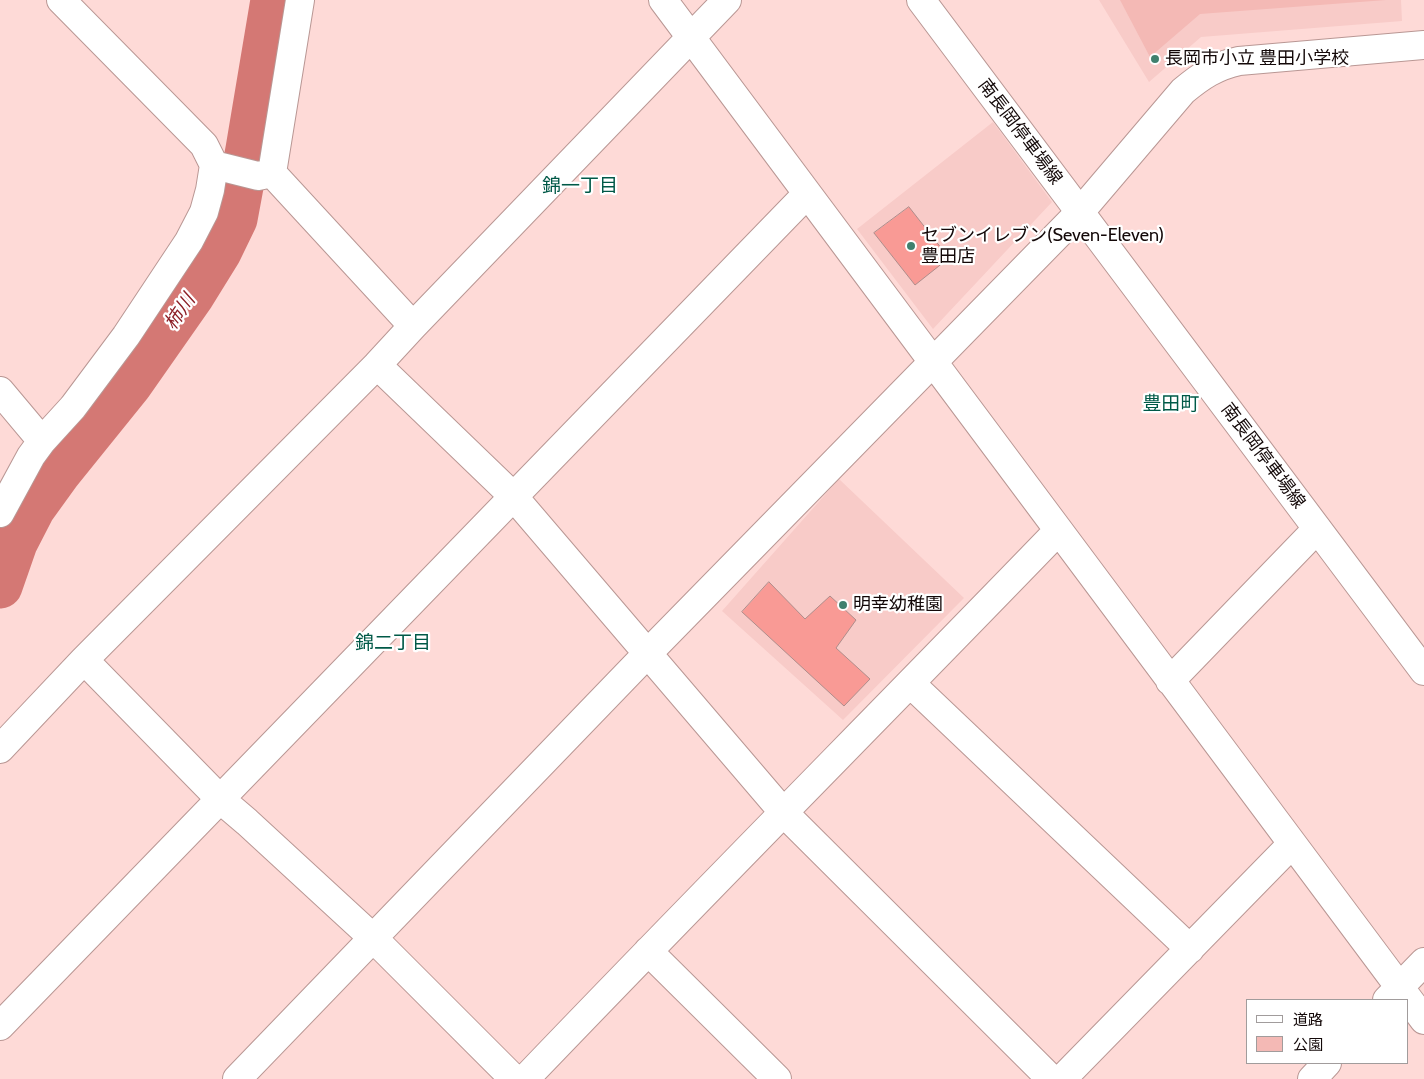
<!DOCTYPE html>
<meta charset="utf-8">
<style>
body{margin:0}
#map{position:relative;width:1424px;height:1079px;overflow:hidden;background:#fedad7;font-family:Cabin,"Noto Sans JP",sans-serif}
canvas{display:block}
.legend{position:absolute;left:1246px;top:999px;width:162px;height:65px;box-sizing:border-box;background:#fff;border:1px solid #a19c9c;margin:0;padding:6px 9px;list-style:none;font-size:15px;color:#130808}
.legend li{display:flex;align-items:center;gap:10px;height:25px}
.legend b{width:25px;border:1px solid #a19c9c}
</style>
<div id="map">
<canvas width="1424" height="1079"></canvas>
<ul class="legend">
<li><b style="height:6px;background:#fff"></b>道路</li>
<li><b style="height:14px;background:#f4b9b5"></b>公園</li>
</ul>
</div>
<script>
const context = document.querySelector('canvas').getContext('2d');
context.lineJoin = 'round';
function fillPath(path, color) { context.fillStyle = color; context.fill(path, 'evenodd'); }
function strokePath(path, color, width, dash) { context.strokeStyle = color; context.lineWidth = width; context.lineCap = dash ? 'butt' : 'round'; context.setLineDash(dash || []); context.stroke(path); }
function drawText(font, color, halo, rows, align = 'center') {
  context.font = font + ' Cabin,"Noto Sans JP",sans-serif'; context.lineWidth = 4.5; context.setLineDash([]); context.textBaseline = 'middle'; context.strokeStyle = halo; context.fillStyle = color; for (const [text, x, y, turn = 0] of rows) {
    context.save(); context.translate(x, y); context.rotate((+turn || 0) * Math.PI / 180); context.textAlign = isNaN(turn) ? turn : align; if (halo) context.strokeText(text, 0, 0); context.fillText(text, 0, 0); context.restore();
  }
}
fillPath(new Path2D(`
 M1099,0h302l1,21 -201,16 -52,45z
 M993,122l59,80 -119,127 -76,-100z
 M839,479l125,119 -121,122 -121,-109z`), '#f8cbc8');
fillPath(new Path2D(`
 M1120,0h266l-186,14 -50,43z`), '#f4b9b5');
strokePath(new Path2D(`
 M0,586l15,-43 18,-35 26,-36 71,-88 63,-90 26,-42 16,-33 13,-70 25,-149`), '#d47874', 45);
const building = new Path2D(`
 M909,207l40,51 -34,27 -41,-52z
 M769,582l36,37 25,-23 26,24 -20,28 34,31 -26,27 -102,-94z`);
fillPath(building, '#f99a95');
strokePath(building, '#af8d8b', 1);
const minor = new Path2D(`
 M663,0l761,1020
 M214,165l44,11 14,-3 141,153
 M272,173l28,-173
 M377,365l136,131 271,317 267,266
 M0,391l42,50
 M0,513l31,-57 11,-15 31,-34 53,-71 63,-95 15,-29 6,-22 4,-25 -10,-20 -143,-145
 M1170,681l147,-152
 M911,684l279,265
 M0,749l84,-89
 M648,951l129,128
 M1387,1000l37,-38
 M0,1026l807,-832
 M237,1079l410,-425 433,-442 103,-121c18,-15 33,-25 56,-30l185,-16
 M514,1079l-141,-141 -126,-116 -27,-23 -136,-139 293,-295 36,-39 314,-326
 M525,1079c176,-184 356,-365 533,-548
 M1062,1079l230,-235
 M1312,1079l15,-16`);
const major = new Path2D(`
 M921,0l503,671`);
strokePath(minor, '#b99794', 30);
strokePath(major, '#b99794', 30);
strokePath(minor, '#fff', 28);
strokePath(major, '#fff', 28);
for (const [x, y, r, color] of [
 [1155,59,5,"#40806e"],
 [911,246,5,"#40806e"],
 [843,605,5,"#40806e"]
]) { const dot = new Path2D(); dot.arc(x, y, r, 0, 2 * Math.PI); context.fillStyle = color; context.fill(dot); strokePath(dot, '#fff', 2); }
drawText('18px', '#130808', '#fff', [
 ["長岡市小立 豊田小学校",1165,59],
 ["セブンイレブン(Seven-Eleven)",921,236],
 ["豊田店",921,257],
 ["明幸幼稚園",853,605]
], 'left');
drawText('18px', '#130808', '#fff', [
 ["南長岡停車場線",1020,132,53],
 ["南長岡停車場線",1263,456,53]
]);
drawText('19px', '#005947', '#fff', [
 ["錦一丁目",580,186],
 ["豊田町",1171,404],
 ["錦二丁目",393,643]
]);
drawText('italic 19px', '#8c1e25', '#fff', [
 ["柿川",180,312,-56]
]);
</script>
